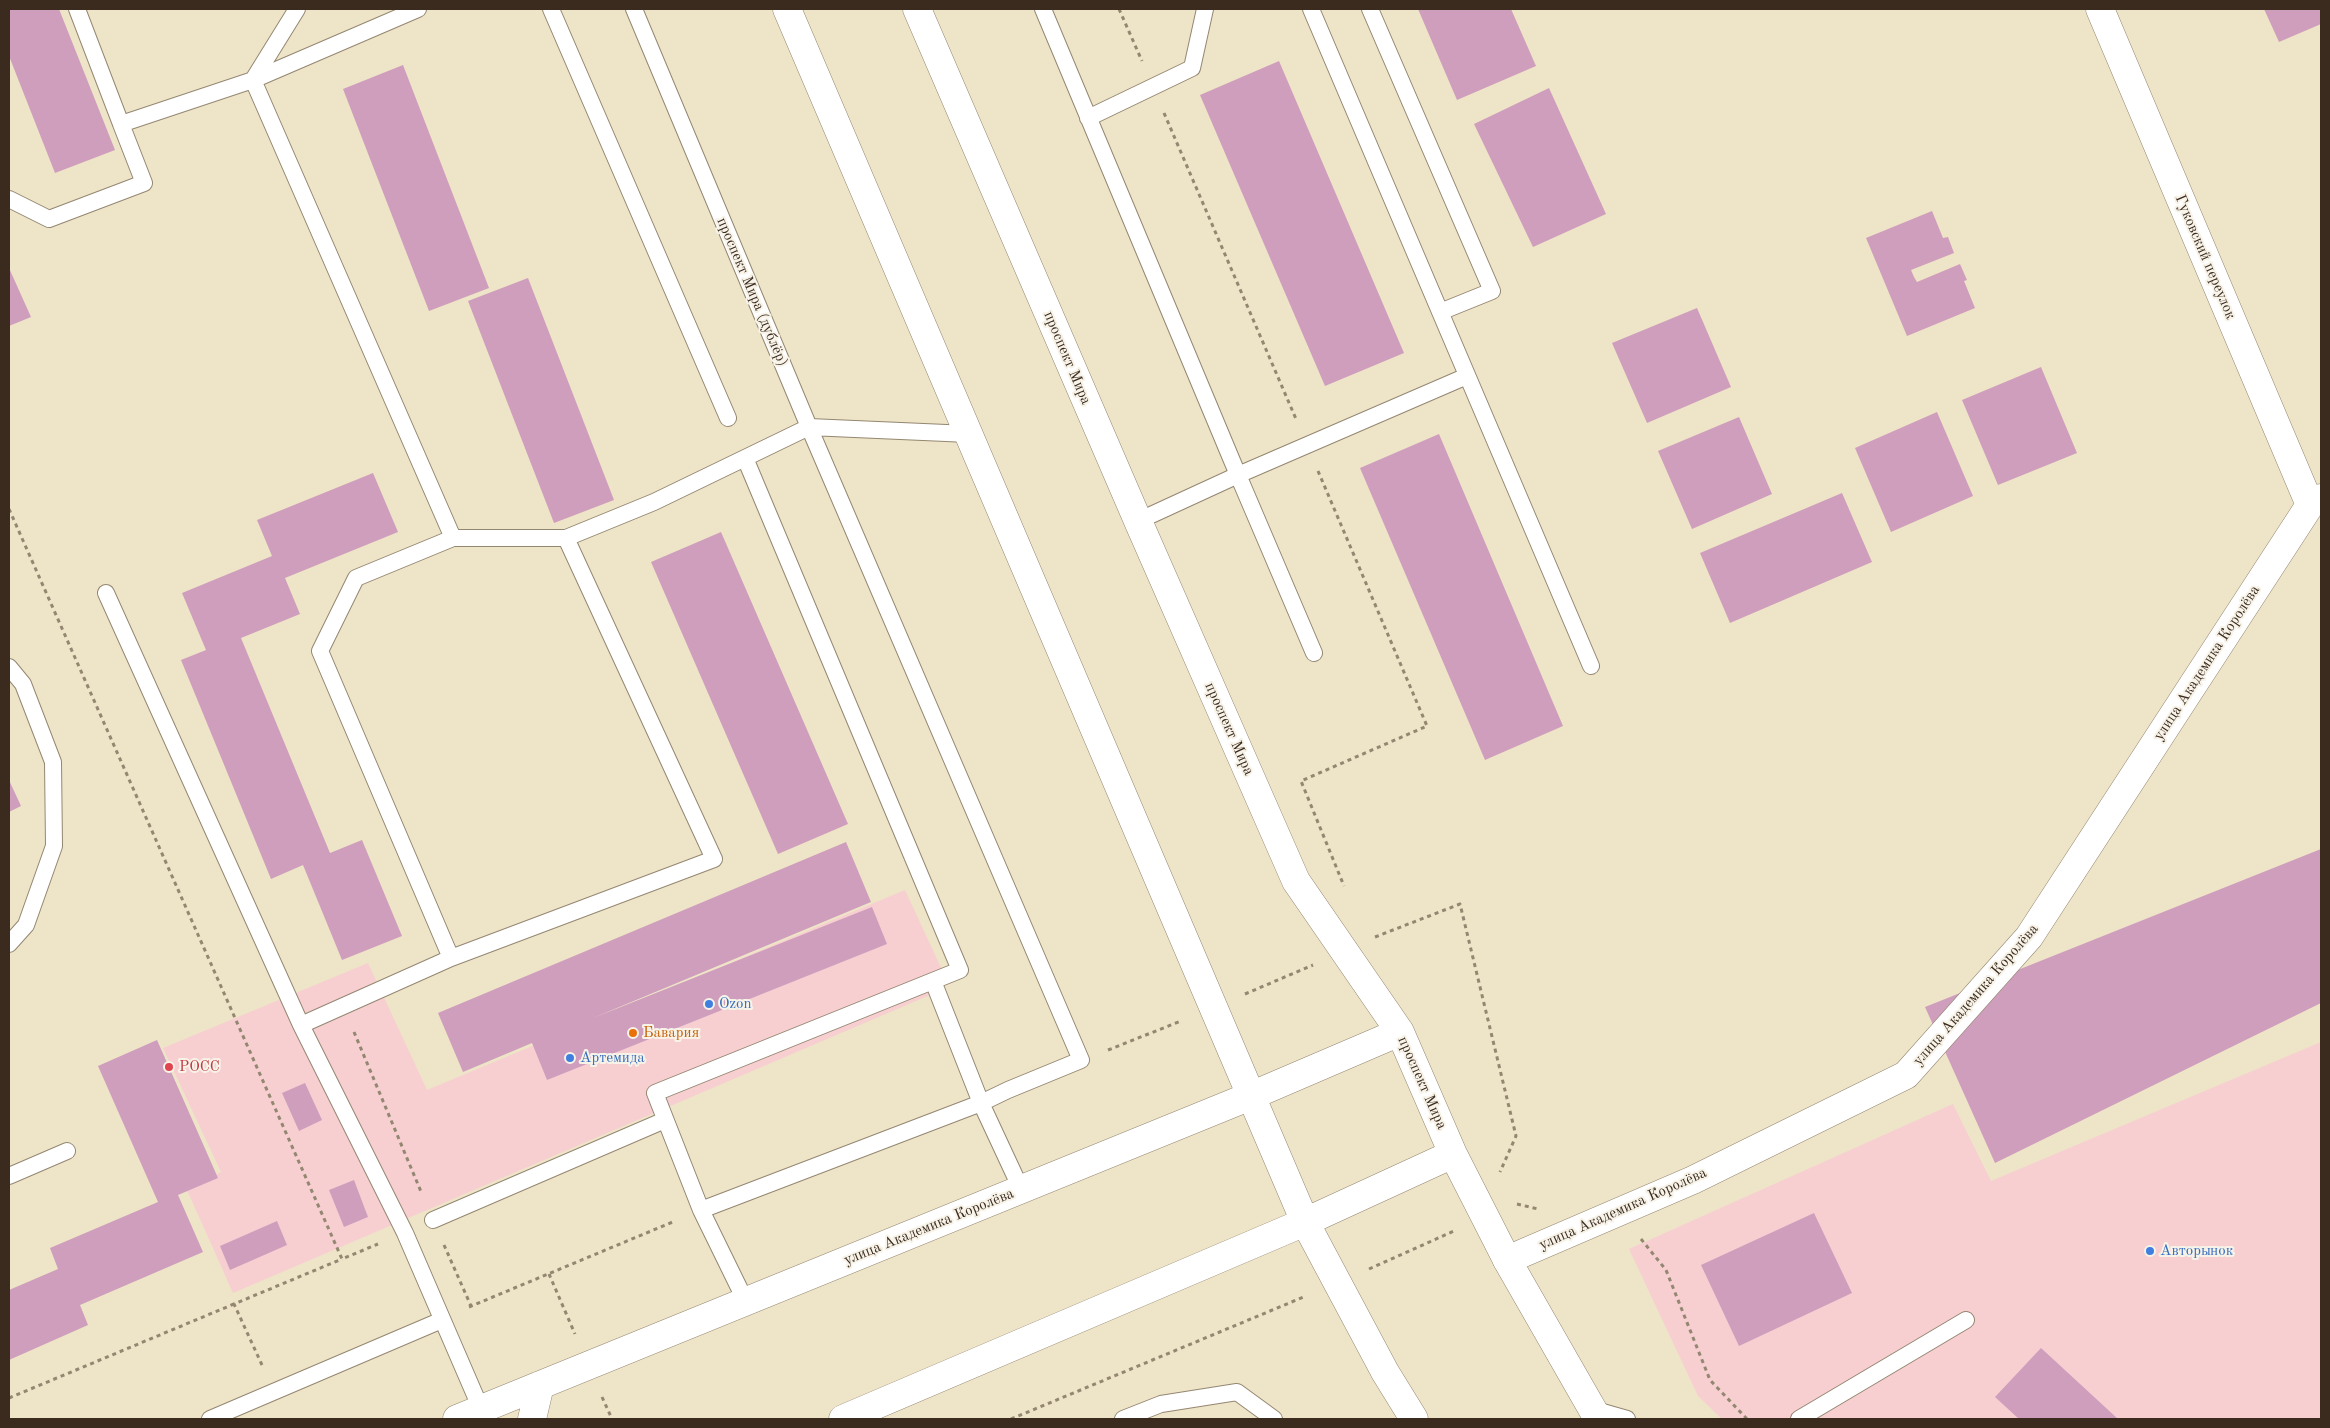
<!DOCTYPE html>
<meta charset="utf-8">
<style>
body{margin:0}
#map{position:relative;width:2330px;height:1428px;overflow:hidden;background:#eee4c7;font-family:"Old Standard TT",serif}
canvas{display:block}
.frame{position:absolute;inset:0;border:10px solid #3b2a1e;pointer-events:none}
</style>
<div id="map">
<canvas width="2330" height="1428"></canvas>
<div class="frame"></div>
</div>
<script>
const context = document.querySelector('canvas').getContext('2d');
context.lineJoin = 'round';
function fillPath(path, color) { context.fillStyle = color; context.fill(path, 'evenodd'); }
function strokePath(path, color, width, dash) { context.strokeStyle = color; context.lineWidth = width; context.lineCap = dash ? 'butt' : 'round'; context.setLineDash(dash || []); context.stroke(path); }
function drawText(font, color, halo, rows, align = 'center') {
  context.font = font + ' "Old Standard TT",serif'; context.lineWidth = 4; context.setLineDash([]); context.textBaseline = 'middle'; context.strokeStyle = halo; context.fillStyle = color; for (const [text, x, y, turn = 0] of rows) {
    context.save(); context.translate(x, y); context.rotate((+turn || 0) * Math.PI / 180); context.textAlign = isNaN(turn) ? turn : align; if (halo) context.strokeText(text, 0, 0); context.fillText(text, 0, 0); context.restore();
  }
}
fillPath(new Path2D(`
 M905,890l38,82 -6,20 -704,301 -46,-103 34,-18 -58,-124 205,-85 59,127z
 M2321,1042v377h-599l-24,-23 -69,-147 324,-145 38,77z`), '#f7cfd1');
fillPath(new Path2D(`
 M9,9h50l56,141 -60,23 -46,-117z
 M1418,9h93l25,57 -79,34z
 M2264,9h57v15l-42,18z
 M1279,61l125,292 -79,33 -125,-291z
 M403,65l86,223 -60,23 -86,-222z
 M1549,88l57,126 -73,33 -59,-123z
 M1932,211l11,27 5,-1 6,16 -43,17 3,7 3,5 43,-18 7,16 -3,1 11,27 -68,28 -41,-98z
 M9,268l22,49 -22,9z
 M528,278l86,222 -60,23 -86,-222z
 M1697,308l34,79 -84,36 -35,-80z
 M2041,367l36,86 -79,32 -36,-85z
 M1937,412l36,84 -82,36 -36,-84z
 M1739,417l33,77 -80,35 -34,-78z
 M1439,434l124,292 -78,34 -125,-292z
 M373,473l25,59 -113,46 15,36 -59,24 89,215 32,-13 40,96 -60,24 -39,-95 -32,14 -90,-219 25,-10 -24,-57 90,-37 -15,-36z
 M1842,493l30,69 -142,61 -30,-70z
 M721,532l127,292 -70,30 -127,-292z
 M9,780l12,26 -12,6z
 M846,842l25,60 -278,116 279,-111 15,37 -340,136 -15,-37 -69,29 -25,-59z
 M2321,849v154l-326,160 -70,-156z
 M157,1040l61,138 -40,17 25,57 -123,53 8,20 -79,35v-70l49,-21 -8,-21 108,-46 -60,-136z
 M305,1083l17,37 -23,11 -17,-38z
 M354,1180l14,37 -24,10 -15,-37z
 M1814,1213l38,80 -113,53 -38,-81z
 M277,1221l10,24 -57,25 -10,-24z
 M2041,1348l77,71h-99l-24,-22z`), '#cf9ebd');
const lane = new Path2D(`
 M77,9l44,115 132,-44 165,-71
 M297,9l-44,71 200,458
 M551,9l177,409
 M634,9l175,418 272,633 -73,30 -27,13 -280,107
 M1043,9l195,466 -100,46
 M1311,9l280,657
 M1370,9l122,282 -52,21
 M1088,118l104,-50 13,-59
 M9,199l40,20 95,-36 -23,-59
 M745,458l215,512 -305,123 46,117 45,92
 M106,593l195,432
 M1314,653l-76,-178 229,-99
 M9,667l14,17 30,78 1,84 -28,79 -17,19
 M451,958l-131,-307 36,-73 97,-40h113
 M933,981l48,122 40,86
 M9,1176l58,-25
 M433,1220l232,-100
 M481,1409l-76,-176 -104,-208 150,-67 263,-99 -148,-321 88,-36 155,-75 160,7
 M1592,1409l35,10
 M210,1419l232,-99
 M1123,1419l38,-15 76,-12 37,27
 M1799,1419l167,-99`);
const street = new Path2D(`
 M2100,9l210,496
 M1507,1260l186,-80 213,-105 123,-138 281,-432 11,-7`);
const secondary = new Path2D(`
 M787,9l518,1213 80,150 29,47
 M917,9l221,512 158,360 104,151 53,122 54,106 91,159
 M457,1419l796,-324 147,-63
 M532,1419l8,-34
 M843,1419l462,-197 148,-68`);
strokePath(lane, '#948772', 18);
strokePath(street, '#948772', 29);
strokePath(secondary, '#948772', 29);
strokePath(new Path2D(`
 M1119,9l23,52
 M1164,113l132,306
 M1318,471l109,255 -126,55 43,105
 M9,509l333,750 36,-15
 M1375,937l85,-33 56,232 -16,36
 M1245,994l68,-29
 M354,1032l68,162
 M1108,1050l73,-29
 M1517,1204l21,5
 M1641,1239l25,31 44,110 37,39
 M444,1245l27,61
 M1369,1269l85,-38
 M549,1274l26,60
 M469,1307l206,-86
 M262,1365l-28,-61 108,-45
 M602,1397l10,22
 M9,1398l225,-94
 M1011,1419l295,-123`), '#948772', 3, [4, 4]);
strokePath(lane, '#fff', 16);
strokePath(street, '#fff', 28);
strokePath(secondary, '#fff', 28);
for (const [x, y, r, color] of [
 [709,1004,5,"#3f7fe0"],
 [633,1033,5,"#e8710a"],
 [570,1058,5,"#3f7fe0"],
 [169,1067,5,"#e0444e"],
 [2150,1251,5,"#3f7fe0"]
]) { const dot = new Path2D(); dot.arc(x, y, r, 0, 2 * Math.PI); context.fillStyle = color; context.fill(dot); strokePath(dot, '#f7f3e8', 2); }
drawText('15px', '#3b2a1e', '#f7f3e8', [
 ["Гуковский переулок",2205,257,67],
 ["проспект Мира (дублёр)",752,292,67],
 ["проспект Мира",1067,358,67],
 ["улица Академика Королёва",2207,663,-57],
 ["проспект Мира",1229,729,66],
 ["улица Академика Королёва",1976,995,-49],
 ["проспект Мира",1422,1083,66],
 ["улица Академика Королёва",1623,1209,-24],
 ["улица Академика Королёва",929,1227,-22]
]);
drawText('15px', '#366cbe', '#f7f3e8', [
 ["Ozon",719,1004],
 ["Артемида",580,1058],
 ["Авторынок",2160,1251]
], 'left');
drawText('15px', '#c56008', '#f7f3e8', [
 ["Бавария",643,1033]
], 'left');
drawText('15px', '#be3a42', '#f7f3e8', [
 ["РОСС",179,1067]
], 'left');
</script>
